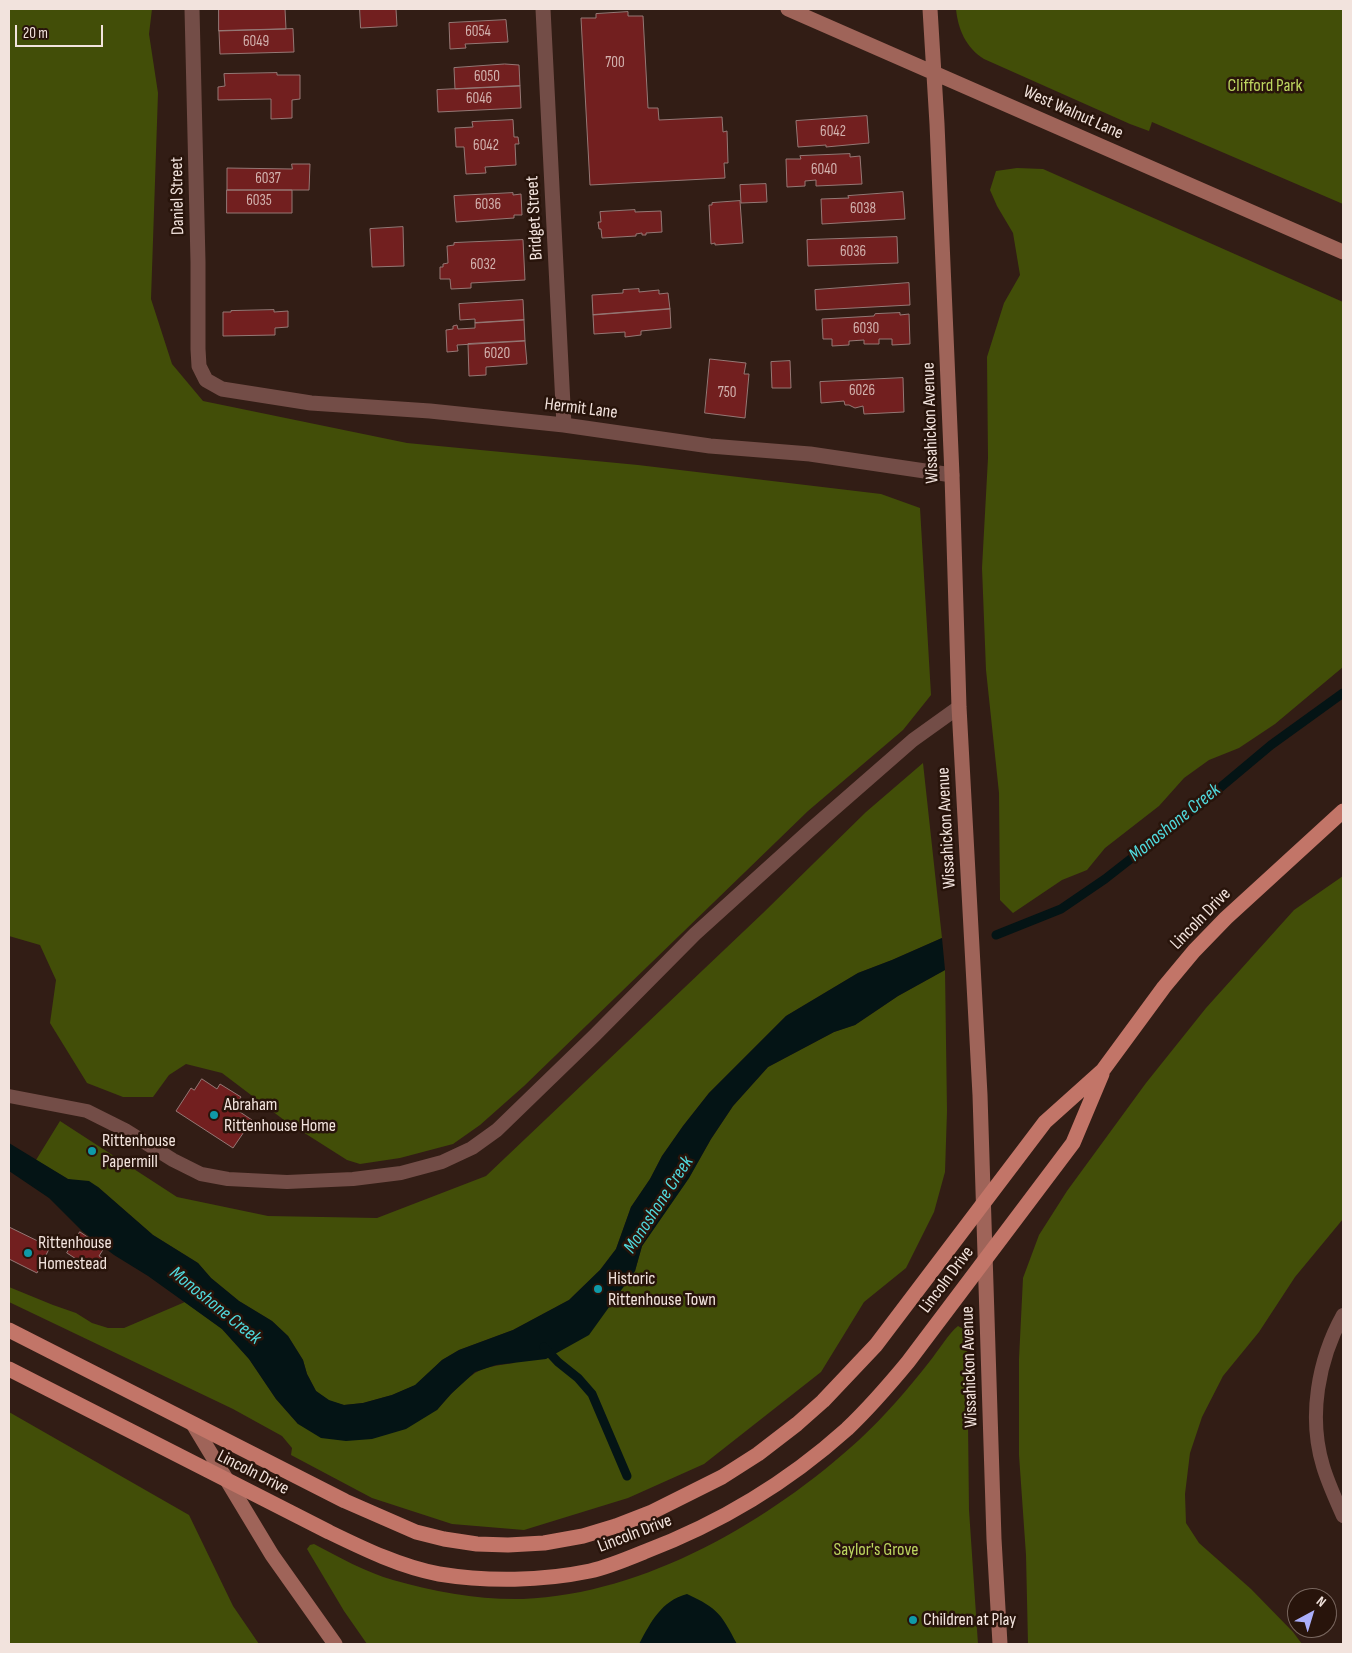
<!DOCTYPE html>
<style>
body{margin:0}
#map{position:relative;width:1352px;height:1653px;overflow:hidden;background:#321d15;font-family:"Sofia Sans Condensed",sans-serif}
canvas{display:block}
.frame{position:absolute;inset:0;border:10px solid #f2e3dd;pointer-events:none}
.north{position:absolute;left:1287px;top:1588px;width:50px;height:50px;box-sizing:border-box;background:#28140b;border:1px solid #79675f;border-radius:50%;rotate:39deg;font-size:14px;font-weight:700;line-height:20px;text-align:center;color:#f2e3dd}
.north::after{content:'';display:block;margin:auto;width:18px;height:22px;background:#abaffb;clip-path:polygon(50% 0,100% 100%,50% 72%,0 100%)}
.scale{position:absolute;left:15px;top:25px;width:88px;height:22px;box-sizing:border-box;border:2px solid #f2e3dd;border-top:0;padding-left:6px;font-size:15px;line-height:18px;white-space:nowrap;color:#f2e3dd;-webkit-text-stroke:4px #28140b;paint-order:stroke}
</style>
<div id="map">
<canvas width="1352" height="1653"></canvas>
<div class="frame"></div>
<div class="north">N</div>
<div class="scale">20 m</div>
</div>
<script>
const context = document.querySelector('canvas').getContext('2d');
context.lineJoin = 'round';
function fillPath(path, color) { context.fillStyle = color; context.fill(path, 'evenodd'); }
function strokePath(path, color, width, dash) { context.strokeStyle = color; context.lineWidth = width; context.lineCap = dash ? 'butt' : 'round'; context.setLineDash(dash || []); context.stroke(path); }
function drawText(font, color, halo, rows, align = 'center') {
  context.font = font + ' "Sofia Sans Condensed",sans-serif'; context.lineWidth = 5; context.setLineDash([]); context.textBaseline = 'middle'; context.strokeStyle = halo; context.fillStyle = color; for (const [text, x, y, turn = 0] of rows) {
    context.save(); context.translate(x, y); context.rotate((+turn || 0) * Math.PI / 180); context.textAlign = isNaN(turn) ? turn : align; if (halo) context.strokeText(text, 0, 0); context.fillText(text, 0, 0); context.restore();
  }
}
fillPath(new Path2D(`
 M9,9h143l-3,25 9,59 -7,206 21,65 31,37 204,42 231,22 243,29 39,14 11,187 -28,35 -95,81 -284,275 -44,39 -27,19 -53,14 -40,6 -13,-4 -63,-40 -62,-47 -36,-9 -17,11 -16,22h-30l-36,-14 -37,-60 6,-43 -16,-35 -31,-9z
 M956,9h387v195l-191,-82 -3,9 -19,-7 -146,-65c-18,-11 -26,-30 -28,-50z
 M1017,168l26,1 300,133v365l-68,57 -36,24 -30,12 -25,18 -25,28 -54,42 -18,22 -25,10 -49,33 -13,-13 -1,-107 -13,-123 -4,-102 6,-110 -1,-101 17,-54 16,-28 -7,-42 -16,-27 -7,-16 6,-19z
 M923,763l19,175 -50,22 -34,13 -72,43 -77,77 -26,33 -21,30 -12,23 -19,28 -15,42 -16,21 -31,30 -56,30 -54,20 -17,10 -26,25 -24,10 -29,8 -19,2 -15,-4 -13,-10 -9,-17 -4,-14 -15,-24 -16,-15 -33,-20 -28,-23 -13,-15 -45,-28 -55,-48 -30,-8 -32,-19 24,-39 117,76 91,19 109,2 109,-42 277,-263 103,-101z
 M1343,876v343l-48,58 -36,55 -36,44 -21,41 -12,36 -5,41 1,29 13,20 52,46 42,43 9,12h-274l-2,-89 -7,-100v-96l4,-81 16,-43 28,-44 79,-108 60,-75 88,-98z
 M945,970l2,141 -2,61 -11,40 -28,56 -42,34 -43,70 -117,92 -76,34 -104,32 -72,-6 -80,-26 -81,-43 1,-7 -10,-12 -49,-27 -224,-107v-15l44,18 23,8 16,10 16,5h16l61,-26 37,27 27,30 27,40 22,25 139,-14c11,-13 24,-28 38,-37 11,-7 26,-8 39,-10l121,-92 7,-25 47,-68 22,-39 22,-33 35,-39 66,-35 21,-7 43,-29z
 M958,1326l7,4 2,4 2,176 9,134h-611l-23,-33 -37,-62 3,-4 4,-1c25,13 51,28 79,36 42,12 86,20 130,19 123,-5 247,-78 336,-159 26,-24 49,-51 71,-79 8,-10 19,-28 28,-35z
 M9,1412l180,103 44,91 26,38h-250z`), '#424e08');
fillPath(new Path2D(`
 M942,938l3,32 -47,26 -43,29 -21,7 -66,35 -35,39 -22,33 -22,39 -47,68 -7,25 -46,64 -43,24 -50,6 -21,7 -24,22 -14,16 -31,19 -34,10 -26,2 -25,-3 -23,-14 -22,-25 -27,-40 -27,-30 -74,-53 -34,-21 -32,-24 -33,-33 -40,-27v-28l59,36 21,2 9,6 55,48 45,28 13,15 28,23 33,20 16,15 15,24 4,14 9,17 13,9 15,5 19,-2 29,-8 23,-10 27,-25 17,-10 54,-20 56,-30 31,-30 16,-21 15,-42 19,-28 12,-23 21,-30 26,-33 77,-77 72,-43 34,-13z
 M687,1594c32,15 34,20 50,50h-98c12,-22 22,-43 48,-50z`), '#041415');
strokePath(new Path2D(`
 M996,935l65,-26 44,-30 92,-72 74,-62 72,-52
 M544,1347l14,15 20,16 14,16 35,82`), '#041415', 9);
const building = new Path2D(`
 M219,9h66l1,20 -67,2z
 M360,9h36l1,17 -36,2z
 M628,12v4h15l5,92h10l1,12 63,-3 1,15 4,-1 1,32h-4l1,15 -135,7 -9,-167h15v-4z
 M506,20l2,22 -43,2 1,4 -16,1 -1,-26z
 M293,29l1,23 -74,2 -1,-23z
 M505,64l14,1 1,21 -65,3 -1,-21z
 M277,73v2h23v24l-8,1v18l-21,1v-20l-53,1v-13l7,-1 -1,-12z
 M520,86l1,22 -83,4 -1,-22z
 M867,116l2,27 -43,4v-2l-28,2 -2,-26z
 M513,120l1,17h4l1,7h-4l1,21 -31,2 1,6 -20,1 -2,-27h-8l-1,-19 18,-1 -1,-5z
 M850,154v3l10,-1 2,28 -46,2v-6l-11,1v5l-18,1 -1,-28h15l-1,-3z
 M292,164h18l-1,26h-82v-22l65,1z
 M766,184l1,18 -26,1 -1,-18z
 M227,190h65v23h-65z
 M903,192l2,27 -83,5 -1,-25 28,-1 -1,-2z
 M513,193v2l8,-1 1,21h-8v3l-58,4 -2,-26z
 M740,201l3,42 -28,2v-2l-4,1 -2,-39h3v-2z
 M635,210v2l26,-1 1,21 -16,1v2h-4v-2l-6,1v2l-34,2 -1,-9h-2l-1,-7h3l-1,-10z
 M403,227l1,39 -32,1 -2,-38z
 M897,237l1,26 -90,3 -1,-26z
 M523,240l2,40 -54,3v5l-20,1 -1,-10h-10v-12h3v-3l5,-1 -1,-17 7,-1v-2z
 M909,283l1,22 -94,5 -1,-20z
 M639,289v3l20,-2v4l9,-1 2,16 -77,6 -1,-20 31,-2v-3z
 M523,300l1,20 -49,3v-4l-15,1 -1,-16z
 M670,309l1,19 -30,3v4l-16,2v-5l-31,2 -1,-19z
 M274,310v2l14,-1v16l-13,1v7l-52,1v-24h8v-1z
 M900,313v2l9,-1 1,30 -18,1v-6h-13v5h-15v-4l-15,1v4l-17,1v-7h-9l-1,-20 52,-3 1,-2z
 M524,320l1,21 -68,4 1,6 -11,1 -1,-22 7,-1v-3l4,-1 1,4 17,-1v-5z
 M525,341l2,23 -41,3v8l-17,1 -1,-32z
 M710,359l36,4 -2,11h5l-4,44 -40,-5z
 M790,361l1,27h-19l-1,-26z
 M903,378l1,34 -40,2 -1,-8 -8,2 -6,-3h-4l-1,-4 -23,2 -1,-21z
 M202,1079l15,10 3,-5 21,13 -7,11 18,12 -19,28 -57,-37 15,-23 3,2z
 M9,1227l41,20 -13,26 -28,-14z
 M80,1232l24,16 -5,8 6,4 -8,11 -6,-5 -1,2 -23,-15z`);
fillPath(building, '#721f1f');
strokePath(building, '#957875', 1);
strokePath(new Path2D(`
 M9,1096l78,15 38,19 48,30 28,14 27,5 59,3 66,-3 48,-6 41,-11 30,-14 25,-18 97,-94 101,-102 115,-104 103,-90 46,-33
 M1343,1315c-25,45 -35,102 -20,151 5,17 13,34 20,50`), '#734d47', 14);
strokePath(new Path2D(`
 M192,9l6,253v87l1,17 7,14 16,9 89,14 119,8 134,14 146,21 100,8 142,21
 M543,9l21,416`), '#734d47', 15);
strokePath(new Path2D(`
 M788,9l555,243
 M930,9l7,115 15,351 7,232 21,388 14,444 6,105
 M193,1424l79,131 63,89`), '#9f6459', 15);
strokePath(new Path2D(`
 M9,1330l336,171 71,31 28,7 33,5 31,1 36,-2 39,-7 33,-10 36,-14 70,-35 36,-23 39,-30 26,-23 53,-56 169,-223 58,-52 61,-83 30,-36 32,-33 117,-107
 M9,1369l320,163c35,17 72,35 110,42 49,8 103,7 151,-3 18,-4 37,-12 54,-19 74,-28 144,-70 203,-123 22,-21 42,-44 61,-67l165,-219 29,-69`), '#c27568', 15);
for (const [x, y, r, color] of [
 [214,1115,5,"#0f9aa8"],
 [92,1151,5,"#0f9aa8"],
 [28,1253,5,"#0f9aa8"],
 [598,1289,5,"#0f9aa8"],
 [913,1620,5,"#0f9aa8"]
]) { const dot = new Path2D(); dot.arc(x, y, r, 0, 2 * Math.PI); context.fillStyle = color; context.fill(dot); strokePath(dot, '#28140b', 2); }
drawText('15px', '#d2b2ae', null, [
 ["6054",478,32],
 ["6049",256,42],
 ["700",615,63],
 ["6050",487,77],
 ["6046",479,99],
 ["6042",833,132],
 ["6042",486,146],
 ["6040",824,170],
 ["6037",268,179],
 ["6035",259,201],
 ["6036",488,205],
 ["6038",863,209],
 ["6036",853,252],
 ["6032",483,265],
 ["6030",866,329],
 ["6020",497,354],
 ["6026",862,391],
 ["750",727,393]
]);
drawText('18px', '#bdd660', '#28140b', [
 ["Clifford Park",1265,86],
 ["Saylor's Grove",876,1550]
]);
drawText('18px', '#f2e3dd', '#28140b', [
 ["West Walnut Lane",1073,113,24],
 ["Daniel Street",178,196,-91],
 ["Bridget Street",535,218,-93],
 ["Hermit Lane",581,409,7],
 ["Wissahickon Avenue",931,423,-92],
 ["Wissahickon Avenue",947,828,-93],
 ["Lincoln Drive",1201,919,-46],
 ["Lincoln Drive",947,1280,-53],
 ["Wissahickon Avenue",970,1367,-92],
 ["Lincoln Drive",253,1473,27],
 ["Lincoln Drive",635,1534,-21]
]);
drawText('18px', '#f2e3dd', '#28140b', [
 ["Abraham",224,1105],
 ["Rittenhouse Home",224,1126],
 ["Rittenhouse",102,1141],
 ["Papermill",102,1162],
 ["Rittenhouse",38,1243],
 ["Homestead",38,1264],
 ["Historic",608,1279],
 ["Rittenhouse Town",608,1300],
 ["Children at Play",923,1620]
], 'left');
drawText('italic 19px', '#50dade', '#28140b', [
 ["Monoshone Creek",1175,823,-39],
 ["Monoshone Creek",659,1205,-57],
 ["Monoshone Creek",215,1306,39]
]);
</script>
